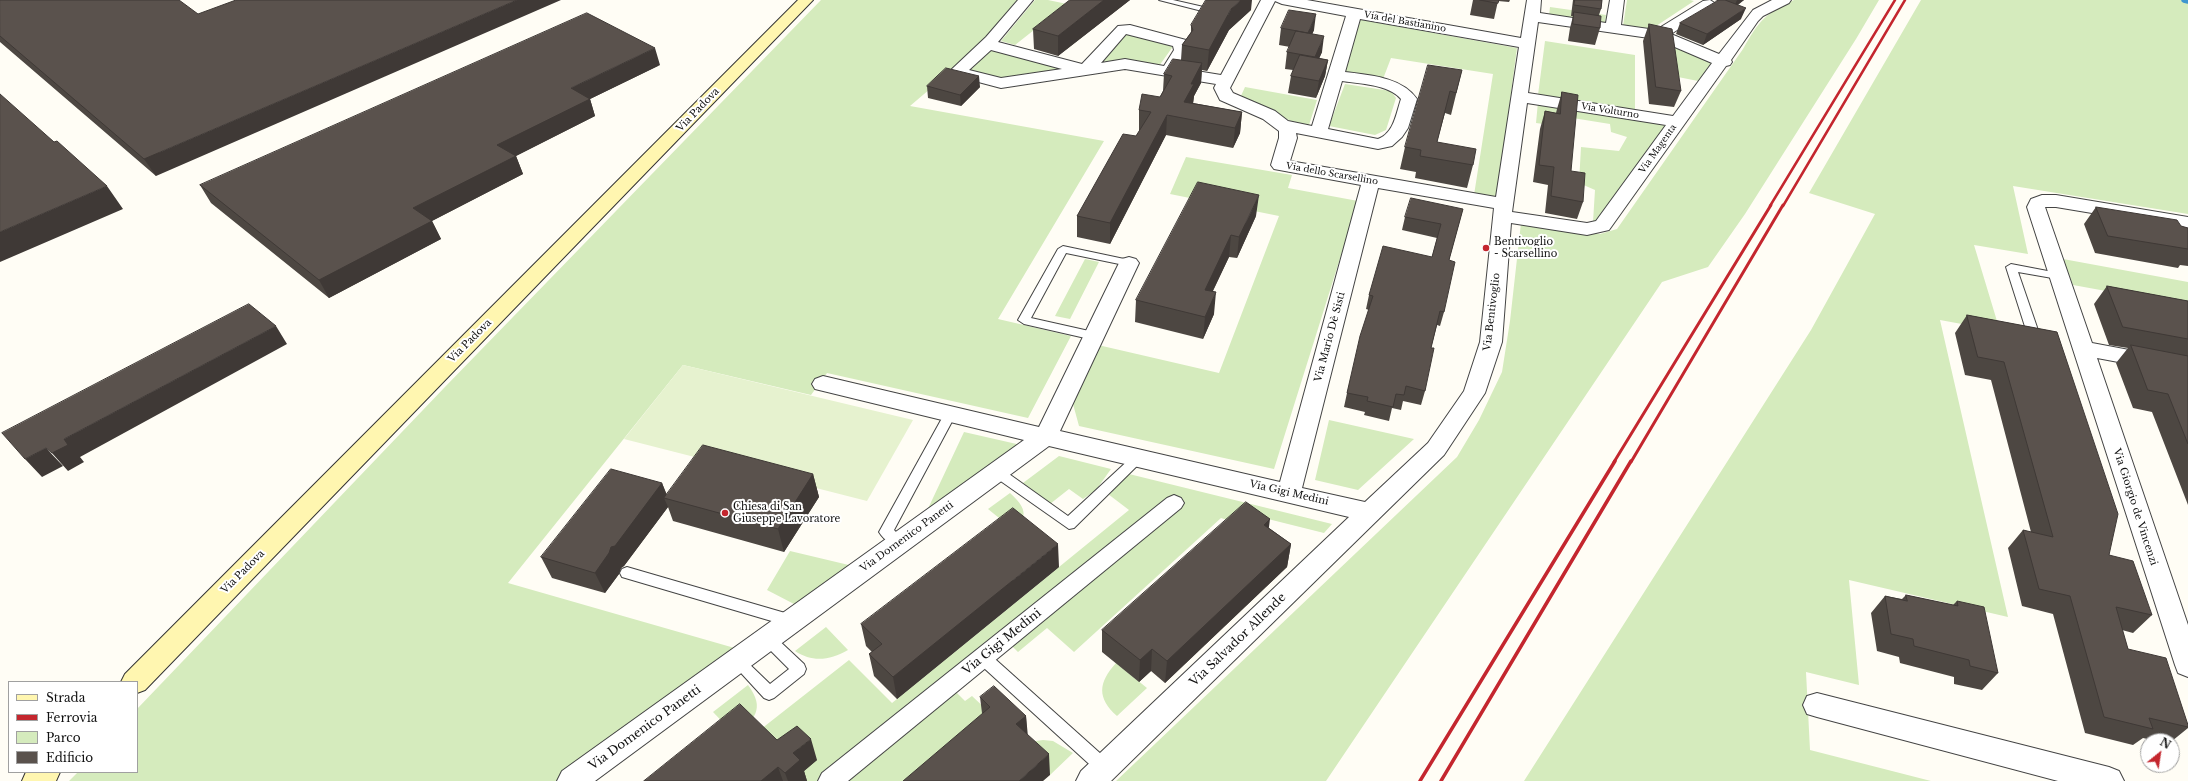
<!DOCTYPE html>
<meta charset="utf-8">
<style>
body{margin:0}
#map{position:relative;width:2188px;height:781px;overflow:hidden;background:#fffdf5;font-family:"Libre Baskerville",serif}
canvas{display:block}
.legend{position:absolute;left:8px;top:681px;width:130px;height:92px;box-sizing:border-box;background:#fff;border:1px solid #a0a0a0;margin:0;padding:5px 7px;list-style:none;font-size:12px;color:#111}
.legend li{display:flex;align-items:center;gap:8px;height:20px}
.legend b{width:20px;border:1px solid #a0a0a0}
.north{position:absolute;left:2140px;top:733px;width:40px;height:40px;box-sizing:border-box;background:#fff;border:1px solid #a0a0a0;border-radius:50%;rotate:30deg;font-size:11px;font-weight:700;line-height:16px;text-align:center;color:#111}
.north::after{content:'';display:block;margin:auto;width:14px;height:18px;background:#c4262e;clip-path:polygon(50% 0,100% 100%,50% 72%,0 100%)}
</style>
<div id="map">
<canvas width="2188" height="781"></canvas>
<ul class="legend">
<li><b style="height:5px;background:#fff6b0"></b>Strada</li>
<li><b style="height:5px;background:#c4262e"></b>Ferrovia</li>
<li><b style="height:11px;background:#d5ebbd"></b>Parco</li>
<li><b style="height:11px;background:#5a524d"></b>Edificio</li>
</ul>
<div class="north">N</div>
</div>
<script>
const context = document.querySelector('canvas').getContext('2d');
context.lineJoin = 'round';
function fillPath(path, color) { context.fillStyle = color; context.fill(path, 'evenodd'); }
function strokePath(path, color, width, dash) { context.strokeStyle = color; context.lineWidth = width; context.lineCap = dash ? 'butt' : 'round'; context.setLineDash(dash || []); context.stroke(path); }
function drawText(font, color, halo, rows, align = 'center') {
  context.font = font + ' "Libre Baskerville",serif'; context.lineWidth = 4; context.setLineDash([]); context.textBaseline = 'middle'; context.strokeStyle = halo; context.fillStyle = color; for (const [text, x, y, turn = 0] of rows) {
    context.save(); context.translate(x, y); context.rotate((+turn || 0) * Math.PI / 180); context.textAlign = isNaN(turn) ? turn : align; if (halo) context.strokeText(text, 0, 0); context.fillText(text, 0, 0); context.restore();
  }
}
fillPath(new Path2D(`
 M821,0h200l-37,43 -74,63 194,35 -106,178 73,17 -43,82 -201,-45 -16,22 -128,-30 -175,218 230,66 -181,132h-488l9,-9h59v-63l307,-321z
 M1035,0h13l19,4 -52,41 -14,-4z
 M1627,0h63l4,1 -44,29 -27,-4z
 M1794,0h85l-23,39 -111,175 -37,53 -46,15 -336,499h-210l341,-324 22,-37 23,-48 8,-51 11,-98 79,11 17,-5 126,-180c16,-28 21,-35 51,-49z
 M1921,0h267v214l-175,-28 15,68 -54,-9 26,86 -60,-11 68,297 -159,-37 10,105 -53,-13 4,78 121,31h-407l287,-451 64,-116 -66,-21z
 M1550,7l56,8 -1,9 -56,-8z
 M1357,19l160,29 -20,151 -23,-4 19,-121 -102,-16 -8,21 -41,-6z
 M1125,33l49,12 -15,21 -32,-6 -26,2z
 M1662,38l54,23 -18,20 -20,-4z
 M1545,41l90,14v56l-97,-16z
 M989,48l81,22 -68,8 -35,-8z
 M1345,84l46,7 5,7 -10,32 -11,5 -46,-9z
 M1245,87l72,13 -8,25 -18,-4 -51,-23z
 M1538,102l130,23 -66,93 -9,4 2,-32 -16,-7 2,-36 38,4 8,-14 -16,-5 -1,-8 -56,-9 -3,10 -15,-2z
 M1186,157l106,18 -4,13 70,13 -84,268 -195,-43 -6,-22 25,-59 121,28 60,-157 -109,-22z
 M1085,259l14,3 -29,57 -15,-3z
 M2063,259l125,23v24l-115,-21z
 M1329,420l85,19 -56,51 -43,-10z
 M964,432l57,13 -96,70z
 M1059,456l52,13 -15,21 -13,9 -14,-10 -19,15 -27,-21z
 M1129,474l203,50 -8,9 -56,-14 -25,6 -22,-7 -147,134 -27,-24 -29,24 -6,-6 -56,46 9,9 7,-5 18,17 -80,68h-103l-51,-48 93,-73 43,43 237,-193 -21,-16z
 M1010,493c15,14 19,22 5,38l-27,-22z
 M790,551l63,15 -59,38 -27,-14z
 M826,627l22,23c-18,10 -35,13 -53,1z
 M1116,663l31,25 -30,28c-20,-18 -19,-33 -1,-53z
 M748,685c18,24 6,34 -12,51l-23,-24z
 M1043,740l10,1 20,12 -23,22 -27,-25 13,-9z`), '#d5ebbd');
fillPath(new Path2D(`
 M683,365l230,55 -46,81 -243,-62z`), '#e6f2cf');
strokePath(new Path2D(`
 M2184,0l4,1`), '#3f96cf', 5.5);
const service = new Path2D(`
 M1159,0h14l35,8 7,-8h8l-10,13h-3z
 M1063,246l66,14 5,3 -5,3 -63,-13 -35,65 67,15 2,3 -2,3 -4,1 -70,-16 -6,-4 40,-71z
 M2011,264l47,9 5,3 -5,3 -40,-7 22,64 -2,3h-8l-2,-3 -22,-69z
 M950,410l6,4 -62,116 13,13 -2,4c-9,3 -21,-7 -26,-15l67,-121z
 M1138,453l4,2 2,3 -2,3 -68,67 -5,1 -77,-54 -1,-3 1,-3h10l66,47 66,-61z
 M627,567l165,48 5,2 2,4 -2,4 -5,2 -170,-50 -2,-4 2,-4z
 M768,633l5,2 31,29 2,5 -2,5 -30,24 -5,2 -5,-2 -34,-37 2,-4 5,-2 5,2 28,27 19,-15 -26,-26 -2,-4 2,-4z
 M990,658l5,1 116,104 2,5 -2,5 -6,2 -6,-2 -114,-104 -2,-5 2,-5z`);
const pedestrian = new Path2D(`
 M1174,495l7,3 3,5 -3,5 -333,273h-30l4,-8 345,-275z`);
const minor = new Path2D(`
 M1018,0h15l-35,42 84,22 36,-38 12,-1 56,15 4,10 -12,18 43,7 40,-75h46l214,38 6,-38h14l-1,13 66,10 4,-23h14l-3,25 35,5 47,-29 7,-1 6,4 -3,3 -42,27 48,20 34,-44 19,-10h19l-2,3 -26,13 -5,5 -27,39 1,2 -2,3 -4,1 -117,164 -22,5 -76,-12 -9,119 -17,51 -41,62 -333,326h-35l5,-10 268,-254 -300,-71 -454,335h-38l5,-10 462,-331 -209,-51 -3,-5 3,-5 8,-3 216,51 80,-164 3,-4 7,-2 7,2 3,4 -79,168 220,51 81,-297 -87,-16 -3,-4 8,-27v-7l-16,-12 -43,-19 -6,-12 2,-4 -91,-15 -124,19 -49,-13 -2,-3 2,-3 34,-32zM1275,1l7,3 64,12 -34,110 -24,-5 -13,-10 -42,-18 -3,-5zM1360,19l159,28 -23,150 -206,-36 7,-23 -1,-5 82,16 14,-3 10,-9 6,-9 9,-29c-15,-22 -48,-24 -72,-27zM1538,22l118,17 56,24 -39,53 -145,-23zM1126,34l47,12 1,4 -10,16 -39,-7 -24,4zM991,50l71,19 -61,9 -32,-8zM1342,81c18,3 46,3 59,18 -5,15 -7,34 -23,40l-50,-10zM1527,103l139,22 -70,96 -9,2 -75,-11zM1378,188l116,20 -14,134 -16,49 -36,52 -63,59 -63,-14z
 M2042,195h14l132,22v12l-132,-22h-11l47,136 96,18v14l-91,-17 91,267v52l-10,-4 -3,-8 -148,-458 4,-8z
 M1817,693l292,74 10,4 5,10h-66l-241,-64 -10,-3 -4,-9 4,-9z`);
const secondary = new Path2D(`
 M798,0h15l-668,690 -8,3v-11h-16l4,-8z
 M26,772h34l-4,9h-34z`);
strokePath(service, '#444', 2);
strokePath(pedestrian, '#444', 2);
strokePath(minor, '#444', 2);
strokePath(secondary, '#333', 2);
fillPath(service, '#fff');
fillPath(pedestrian, '#fff');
fillPath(minor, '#fff');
fillPath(secondary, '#fff6b0');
strokePath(new Path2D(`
 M1770,206l125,-206
 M1783,206l122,-206`), '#c4262e', 2.5);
strokePath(new Path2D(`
 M1614,462l157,-257
 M1631,462l152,-257`), '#c4262e', 3);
strokePath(new Path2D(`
 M1420,781l195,-320
 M1441,781l190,-320`), '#c4262e', 3.5);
fillPath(new Path2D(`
 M0,0h179l-23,176 -156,-134z
 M1070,0h60l-72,56 -24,-7 -1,-20z
 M1473,0h37l-1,2 -11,-1 -4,18 -24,-4z
 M1573,0h29l-1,9 -2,6 1,13 -5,17 -27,-4 2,-13 3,-12h-2z
 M1715,0h29l-6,5 3,14 -38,26 -27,-11 4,-11 38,-22z
 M1251,10l-22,20 -22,41 -5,-1 -1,13 -7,13 -1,7 49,9 -2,21 -7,15 -67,-13 -56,109 -33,-7v-21l59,-80 4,-6h-1v-20l21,-13 3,-6 1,-17 17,-14 1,-15 9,-13v-7z
 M1649,24l32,67 -7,16 -25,-3 -6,-63z
 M1281,28l33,2 -2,4 10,18 -3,6 9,2 -3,16 -9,22 -28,-5 3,-17 2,-6 -8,-1 2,-17 3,-5 -11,-2z
 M660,65l-70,34 5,17 -79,40 7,18 -91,47 9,18 -112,59 -118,-95 -11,-18z
 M1462,70l-11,45 -6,-2 -8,29 36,23 -6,23 -52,-10 1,-6 -16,-3 5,-22z
 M927,86l53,1 -19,19 -33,-8z
 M1562,92l9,79 12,31 -6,17 -32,-6 3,-28 -15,-3 7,-53 5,-18 11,2 1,-4z
 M2096,207l92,21v38l-8,-1 -2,3 -83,-15 -11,-29z
 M1463,209l-14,51 -5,52 -4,14 -3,-1 -6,23 -6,43 -4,14 -18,-4 -2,9 -9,-2 -3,13 -25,-6 1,-3 -21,-5 3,-14 22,-83 -3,-1 3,-14 63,-38 5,-19 -35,-8 3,-13z
 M1256,216l-19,42 -8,-1 -16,34 1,23 -11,25 -68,-17 1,-22z
 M2107,286l81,15v204l-36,-93 -19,-4 -17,-45 12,-15 -19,-3 -15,-41z
 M1967,315l90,17 52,223 43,60 -19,18 -11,-3 6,19 60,76v3l-16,13h-16l-13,-3 -10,7 -48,-12 -32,-119 -31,-8 -14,-58 15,-18 8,2 -40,-152 -26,-5 -10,-42z
 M813,474l6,23 -35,55 -111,-31 -5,-14 -44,59 -3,2 -2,6 -14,19 -53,-15 -11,-21 121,-74 5,12z
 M1269,528l22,16 -4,23 -122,116 -14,-12 -12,11 -37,-30v-22z
 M1059,567l-162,132 -23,-23 -5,-22 3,-2 -6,-6 -5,-22z
 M1906,595l47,10 4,-4 41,72 -16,17 -28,-6v-7l-54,-14 -1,-6 -22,-6 -6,-38 14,-17 17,3z
 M980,697l46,19 1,19 23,40 -68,-62z
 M777,740l40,20 -13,11 3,10h-163z`), '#4d4742');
fillPath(new Path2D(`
 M517,0h44l-405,176 -12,-17z
 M1104,0h26l-72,56v-20z
 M1241,0h11l-1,10 -22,20 -22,41 2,-21 22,-41z
 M1737,0h7l-10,7z
 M1746,8l-5,11 -38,26 4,-11z
 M1316,14l-2,16 -8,19 2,-16z
 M1324,36l-2,16 -9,21 2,-16z
 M655,48l5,17 -70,34 5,17 -91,46 -7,-17 74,-57z
 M1328,60l-3,16 -9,22 3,-17z
 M1202,63l-1,20 -7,13 -1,8 -9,-2 7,-18z
 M979,76l1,11 -19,19 -1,-11z
 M1242,112l-2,21 -7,15 2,-20z
 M1167,115l-1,20 -56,109v-21z
 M516,156l7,18 -101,52 -9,-18z
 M107,186l16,23 -123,53v-30z
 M1259,195l-3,21 -19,42 2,-21z
 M432,221l9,18 -112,59 -10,-18z
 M1231,235l-2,22 -26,54 2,-21z
 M1216,292l-2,22 -11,25 2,-22z
 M276,326l11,18 -207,113 4,5 -16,9 -16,-18 12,-14z
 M46,448l17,18 -21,11 -17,-18z
 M813,474l6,23 -35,55 -6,-23z
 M662,483l6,16 -4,-1 4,9 -44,59 -3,2 -2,6 -14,19 -10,-20 16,-26z
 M1270,519l-3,23 -3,-17z
 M1058,544l1,23 -162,132 -4,-22z
 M1291,544l-4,23 -122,116 2,-22z
 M1152,649l-1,22 -12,11 1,-22z
 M1026,716l2,21 -12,-13z
 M811,739l6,21 -13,11 3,10h-19l-3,-8 8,-20z
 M1049,754l1,21 -7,6h-24z
 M778,767l5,14h-22z`), '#3f3936');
const building = new Path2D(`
 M0,0h179l19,14 38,-14h281l-373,159 -144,-123z
 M1070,0h34l-46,36 -25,-7z
 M1206,0h35l-10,9 -22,41 -27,-5 11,-15 -2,-5z
 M1480,0h19l-1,3z
 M1575,0h27l-1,9 -27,-4z
 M1719,0h6l21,8 -39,26 -27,-11z
 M1289,10l27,4 -8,19 -27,-5z
 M1574,12l27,4 -1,12 -27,-4z
 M587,13l68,35 -84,40 19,11 -93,46 19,11 -103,52 19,13 -113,59 -119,-95z
 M1649,24l23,5 9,62 -25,-4z
 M1296,31l28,5 -9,21 -28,-5z
 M1300,55l28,5 -9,21 -28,-5z
 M1173,59l29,4 -11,21h3l-10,18 58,10 -7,16 -68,-13 -57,108 -33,-7 46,-82 13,2 15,-24 -12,-2 3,-16 18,3 12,-21 -8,-2z
 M1428,65l34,5 -6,23 -6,-2 -13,51 39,7 -3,16 -53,-9 1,-6 -16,-3z
 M946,68l33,8 -19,19 -33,-9z
 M1562,92l16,3 -7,76 14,2 -2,29 -32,-6 3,-29 -15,-2 6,-54 15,3z
 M0,94l54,48 3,-1 50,45 -107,46z
 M1198,182l61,13 -20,42 -8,-2 -26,55 11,2 -11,25 -69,-17z
 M1411,198l52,11 -14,51 6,2 -11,50 -4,-1 -9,37h3l-9,43 -19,-5 -2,9 -8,-1 -3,13 -26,-6 1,-4 -21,-4 13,-57 13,-40 -4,-1 14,-49 49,11 9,-33 -36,-7z
 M2096,207l81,13 4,6 7,2v21l-80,-13z
 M2107,286l81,15v38l-65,-12z
 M249,304l27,22 -212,113 4,6 -16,8 -6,-5 -21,11 -23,-26z
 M1967,315l90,17 61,182 -9,41 24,6 19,54 -36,-8 12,42 38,9 22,67v2l-39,-9 4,11 -49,-12 -34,-121 -31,-7 -16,-59 30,7 -49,-175 -26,-5z
 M2131,345l57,11v88l-20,-50 -20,-4z
 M703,445l110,29 -35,55 -114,-31z
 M611,469l51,14 -47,63 -4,1 -2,6 -14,20 -54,-16z
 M1246,502l24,17 -6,6 27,19 -124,117 -15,-12 -12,11 -38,-30z
 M1013,508l45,36 -165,133 -24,-23 13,-10 -21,-20z
 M1906,595l52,11 -1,-5 27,6 14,66 -28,-7 -1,-6 -55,-14 -1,-7 -22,-5 -6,-38 22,5z
 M994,686l32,30 -10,8 33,30 -30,27h-116l87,-74 -10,-10z
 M740,704l37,36 20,-14 14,13 -18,14 7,7 -15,13 -7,-6 -17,14h-117z`);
fillPath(building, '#5a524d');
strokePath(building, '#3f3936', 1);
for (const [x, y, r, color] of [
 [1486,248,4,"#c4262e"],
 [725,513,4,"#c4262e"]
]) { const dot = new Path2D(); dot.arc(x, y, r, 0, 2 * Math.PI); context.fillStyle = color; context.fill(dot); strokePath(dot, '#fff', 1.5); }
drawText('9px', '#111', '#fff', [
 ["Via del Bastianino",1405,22,10],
 ["Via Volturno",1610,111,9],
 ["Via Magenta",1658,149,-55],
 ["Via dello Scarsellino",1332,174,10]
]);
drawText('10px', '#111', '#fff', [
 ["Via Padova",698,110,-46],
 ["Via Bentivoglio",1492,312,-83],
 ["Via Mario Dè Sisti",1330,337,-75],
 ["Via Padova",470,341,-45],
 ["Via Gigi Medini",1289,493,13],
 ["Via Giorgio de Vincenzi",2135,507,72],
 ["Via Domenico Panetti",907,537,-36],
 ["Via Padova",243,572,-45]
]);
drawText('10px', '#111', '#fff', [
 ["Bentivoglio",1494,242],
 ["- Scarsellino",1494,254],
 ["Chiesa di San",733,507],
 ["Giuseppe Lavoratore",733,519]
], 'left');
drawText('12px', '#111', '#fff', [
 ["Via Salvador Allende",1238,640,-44],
 ["Via Gigi Medini",1002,642,-39],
 ["Via Domenico Panetti",645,728,-36]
]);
</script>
